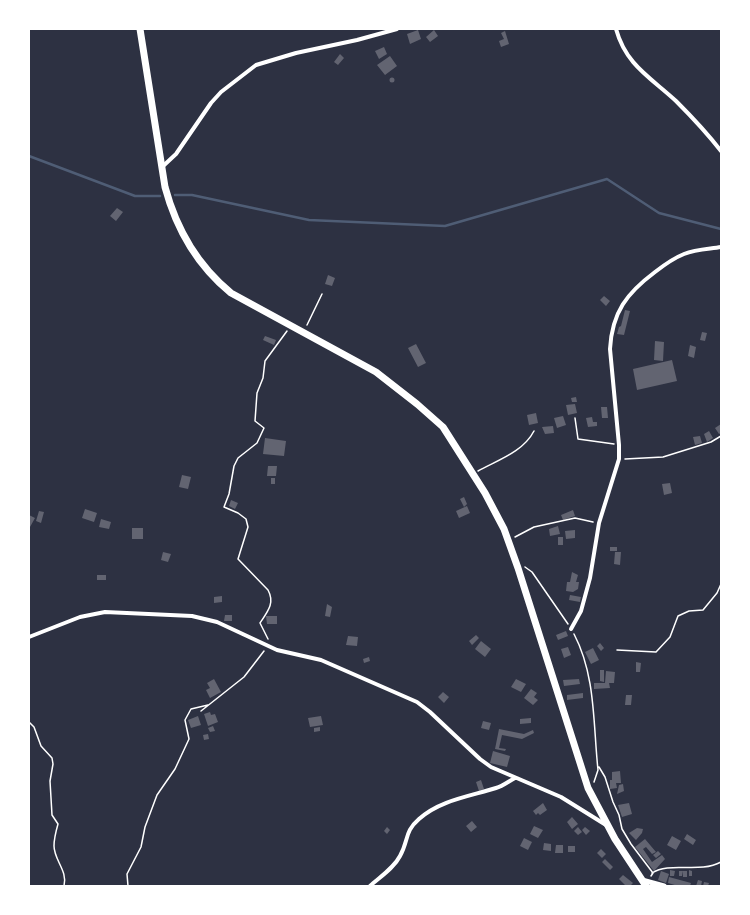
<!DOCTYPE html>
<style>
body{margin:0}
#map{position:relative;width:750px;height:915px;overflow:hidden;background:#2d3142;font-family:Lora,serif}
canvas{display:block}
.frame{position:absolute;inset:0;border:30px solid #fff;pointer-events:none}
</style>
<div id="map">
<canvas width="750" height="915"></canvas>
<div class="frame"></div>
</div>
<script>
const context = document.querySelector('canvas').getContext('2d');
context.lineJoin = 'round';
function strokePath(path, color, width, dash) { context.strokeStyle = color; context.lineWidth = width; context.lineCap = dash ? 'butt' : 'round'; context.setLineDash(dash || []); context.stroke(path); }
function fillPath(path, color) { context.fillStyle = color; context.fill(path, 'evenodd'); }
strokePath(new Path2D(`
 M29,156l106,40h25
 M175,195h17l117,25 136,6 162,-47 52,34 62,16`), '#4f5d75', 2.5);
fillPath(new Path2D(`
 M418,30l3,9 -11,5 -3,-10z
 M434,30l4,6 -8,6 -4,-5z
 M505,31l4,13 -8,3 -2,-6 5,-2 -3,-6z
 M384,47l3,7 -8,5 -4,-8z
 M340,54l4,4 -6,7 -4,-3z
 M390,56l7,10 -12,9 -8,-10z
 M389.5 80a2.5 2.5 0 1 1 5 0a2.5 2.5 0 1 1-5 0Z
 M117,208l6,4 -7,9 -6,-5z
 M328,275l7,3 -3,8 -7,-2z
 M604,296l6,5 -4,5 -6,-6z
 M625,310l5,1 -6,24 -7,-1 2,-7 2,-1z
 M702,332l5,1 -2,8 -5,-1z
 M265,336l11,4 -2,5 -11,-5z
 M655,341l9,1 -1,19 -9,-1z
 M416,344l10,19 -8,4 -10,-19z
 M690,345l6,2 -2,11 -6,-2z
 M672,360l5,21 -40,9 -4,-21z
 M576,397l1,5h-5l-1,-4z
 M575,404l2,9 -9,2 -2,-10z
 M601,407h6l1,11h-6z
 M536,413l2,10 -9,2 -2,-10z
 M563,416l3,9 -9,3 -3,-10z
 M592,417l1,5h4v4l-9,1 -2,-9z
 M721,424v9l-2,1 -4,-6z
 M553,426l1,7 -9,1 -3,-7z
 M709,431l4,7 -6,4 -3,-8z
 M700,436l2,7 -7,2 -2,-8z
 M265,438l21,3 -2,15 -21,-2z
 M268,466h9l-1,10h-9z
 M182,475l9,2 -3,12 -9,-2z
 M271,478h4v6h-4z
 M670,483l2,10 -8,2 -2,-11z
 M464,497l3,7 -3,3 -4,-8z
 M231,500l7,3 -3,6 -6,-3z
 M467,506l3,7 -11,5 -3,-7z
 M85,509l12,4 -3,9 -12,-4z
 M573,510l2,6 -12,4 -2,-5z
 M39,511l5,1 -3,11 -5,-2z
 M29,515l6,3 -5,9 -1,-1z
 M101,519l10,3 -2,7 -10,-2z
 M558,526l2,8 -10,2 -1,-7z
 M132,528h11v11h-11z
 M575,530v8l-9,1 -1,-8z
 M558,537h5v8h-5z
 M610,547h7v4h-7z
 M163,552l8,2 -3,8 -7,-2z
 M615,552h6l-1,13 -6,-1z
 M572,572l6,3 -2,7h3l-1,7 -5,3 -7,-1 1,-9h3z
 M97,575h9v5h-9z
 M570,595l11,2 -1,5 -11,-2z
 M222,596v6l-8,1v-6z
 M327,604l5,3 -2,10 -5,-1z
 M225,615h7v6h-8z
 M266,616h11v8h-10z
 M566,631l2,5 -10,4 -2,-5z
 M476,635l3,3 -7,7 -3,-4z
 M348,636l10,1 -1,9 -11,-1z
 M481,641l10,8 -6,8 -10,-8z
 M600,643l4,5 -3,3 -4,-5z
 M568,647l3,8 -7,3 -3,-9z
 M593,648l6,12 -8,4 -6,-12z
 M369,657l1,4 -6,2 -1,-4z
 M636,662l5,1 -1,9h-4z
 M600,670h4v12l-4,-1z
 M606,671l9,1 -1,11h-5l1,5 -16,1v-6h11z
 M214,679l7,13 -11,6 -4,-8 4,-2 -3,-5z
 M516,679l10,5 -5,8 -10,-5z
 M579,679l1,5 -16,2 -1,-6z
 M531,689l6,4 -3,4 4,3 -5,5 -9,-7z
 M443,692l6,5 -5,6 -6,-6z
 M583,693v5l-16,2v-5z
 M626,695h6l-1,10h-6z
 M210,712l1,3 4,-1 3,8 -10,4 -4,-12z
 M198,716l3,9 -10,3 -3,-8z
 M321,716l2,9 -13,2 -2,-9z
 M531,718v5l-11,1v-5z
 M483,721l8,2 -2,7 -8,-2z
 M213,726l2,5 -5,1 -2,-4z
 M320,727v4l-6,1v-4z
 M499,729l25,5 9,-4 1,3 -12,6 -20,-4 -3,13 7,1 -1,2 -10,-2z
 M208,734l1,5 -5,1 -1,-5z
 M493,751l17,5 -3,11 -17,-4z
 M620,771l1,12h-5l1,5 -7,1v-9h2v-8z
 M481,780l3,9 -5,2 -3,-9z
 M623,784l1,7 -7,3 2,-9z
 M543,803l4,7 -7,5 -2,-2 -2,2 -3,-4z
 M629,803l3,11 -10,3 -4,-12z
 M572,817l6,7 -6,5 -5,-7z
 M472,821l5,6 -6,5 -5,-6z
 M534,826l9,4 -5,8 -8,-4z
 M387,827l3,3 -3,4 -3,-3z
 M578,827l4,5 -4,3 -4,-4z
 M585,827l5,4 -4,4 -4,-5z
 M637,828l6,1 -1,4 -6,7 -7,-7z
 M687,834l9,6 -3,5 -9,-6z
 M672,836l9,5 -5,9 -9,-5z
 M524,838l8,4 -4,8 -8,-4z
 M645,839l11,13 -4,2 -6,-7 -3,2 9,13 10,-7 3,4 -11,12 -19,-24z
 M544,843l7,1v7l-8,-1z
 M556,845h7v8h-8z
 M568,846h7v6h-7z
 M601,849l5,5 -4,4 -5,-5z
 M658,851l3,3 -5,4 -3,-3z
 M605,859l8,8 -3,3 -8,-8z
 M670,870l5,1 -1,5h-4z
 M689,870l3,1v5h-3z
 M661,871l8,3 -3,9 -8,-3z
 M679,871h4l-1,5h-3z
 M683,871h4v6h-4z
 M623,875l10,8 -3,3h-4l-7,-7z
 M669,877l22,6 -1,3h-12l-10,-3z
 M698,880l4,1 -1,5h-5z
 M704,882l5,1 -1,3h-5z`), '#626471');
strokePath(new Path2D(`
 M307,325l15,-31
 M575,418l3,21 36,5
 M625,459l38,-2 48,-15 10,-6
 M478,471c20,-11 45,-19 56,-40
 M515,537l19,-10 41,-9 18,4
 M525,567l7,5 36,52
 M574,634c22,42 19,90 24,136l-4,12
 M268,639l-8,-16c8,-12 15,-20 8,-33l-30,-31 10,-32 -2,-8 -8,-6 -14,-6 5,-13 5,-28 4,-8 19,-15 7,-15 -9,-7 2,-28 6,-15 2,-17 22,-30
 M617,650l39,2 14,-15 8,-21 11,-5 14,-1 14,-17 4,-9
 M201,711l43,-34 20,-26
 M29,722l5,5 7,19 11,12 1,6 -3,17 2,34 6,9c-2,7 -4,15 -4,22 0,14 14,25 10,40
 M599,767l6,10 8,25 6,13 3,14 9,15 22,29 -2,3
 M652,873c18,-12 47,1 69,-11
 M128,886l-1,-12 14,-27 4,-20 12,-32 18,-26 14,-30 -4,-19 6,-11 17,-4`), '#fff', 1.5);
strokePath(new Path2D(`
 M616,29c10,36 34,48 60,72 16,16 31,32 45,50
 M161,168l15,-14 35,-51 10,-11 35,-27 40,-12 61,-13 40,-11
 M571,629l10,-18 9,-33 9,-55 20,-64v-14l-9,-96c2,-37 17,-56 45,-77 9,-7 19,-14 29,-18 12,-5 25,-5 37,-7
 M29,637l51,-20 25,-5 87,4 25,6 60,28 44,10 96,42 13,10 50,47 11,8 70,30 45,28
 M370,886c10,-9 24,-18 30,-30 9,-16 4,-24 19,-37 21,-19 52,-23 77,-31 7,-2 13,-7 19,-10`), '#fff', 4);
strokePath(new Path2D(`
 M642,880l22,6`), '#fff', 5);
strokePath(new Path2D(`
 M140,29l25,158c11,41 33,79 66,106l145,79 41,32 26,23 42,66 19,36 14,39 70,220 27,51 31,47`), '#fff', 7);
</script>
